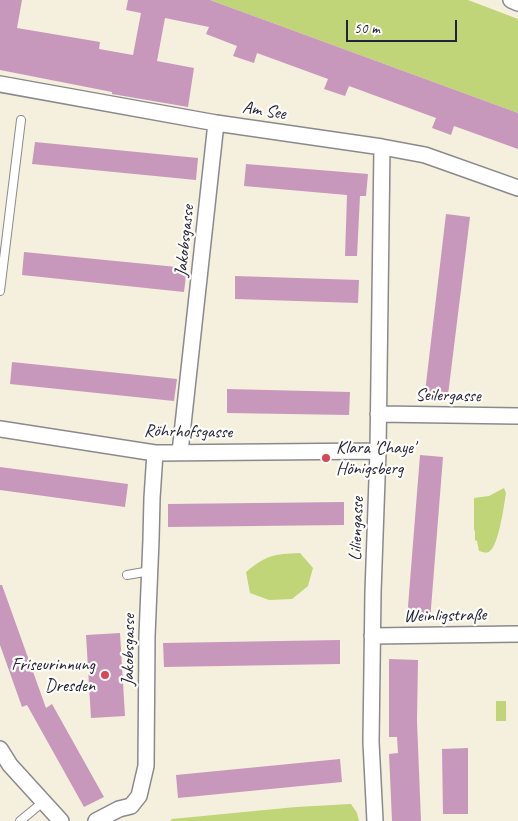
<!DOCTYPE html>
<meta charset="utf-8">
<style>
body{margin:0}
#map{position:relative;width:518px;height:821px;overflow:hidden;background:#f4f0dd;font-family:Caveat,sans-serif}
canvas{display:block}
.scale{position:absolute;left:346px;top:20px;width:111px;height:22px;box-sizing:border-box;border:2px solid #22223b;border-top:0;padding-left:6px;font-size:15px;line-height:18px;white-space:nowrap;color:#22223b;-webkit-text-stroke:4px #fdfcf7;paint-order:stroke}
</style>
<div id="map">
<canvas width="518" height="821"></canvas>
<div class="scale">50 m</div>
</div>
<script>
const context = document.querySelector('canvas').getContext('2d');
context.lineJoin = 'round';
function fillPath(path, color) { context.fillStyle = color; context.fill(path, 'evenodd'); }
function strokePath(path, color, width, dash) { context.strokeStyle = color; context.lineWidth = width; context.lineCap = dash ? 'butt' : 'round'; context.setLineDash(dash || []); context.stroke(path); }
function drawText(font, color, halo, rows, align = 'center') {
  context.font = font + ' Caveat,sans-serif'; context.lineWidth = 4.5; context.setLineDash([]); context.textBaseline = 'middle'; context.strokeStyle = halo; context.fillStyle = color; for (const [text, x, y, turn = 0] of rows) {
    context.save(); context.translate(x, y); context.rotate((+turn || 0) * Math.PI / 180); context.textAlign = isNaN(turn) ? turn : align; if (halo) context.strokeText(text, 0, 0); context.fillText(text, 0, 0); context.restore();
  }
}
fillPath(new Path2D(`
 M210,0h258l50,19v94z
 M504,488l2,5c-2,12 -7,51 -16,58 -3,3 -7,1 -11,0l-2,-10 -2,-1v-8l-1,-3v-31l15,-2z
 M300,553l13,15 -5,18 -16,13 -23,1 -19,-7 -4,-21c21,-17 27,-18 54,-19z
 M496,701h10v20h-10z
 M351,804l6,9 2,8h-189l2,-2 124,-12z`), '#c0d478');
fillPath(new Path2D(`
 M0,0h22l-5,28 83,14 -1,7 34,6 8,-42 -15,-3 2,-10h82l308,113v36l-64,-23 -3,9 -19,-7 4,-10 -87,-32 -4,10 -21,-7 4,-10 -71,-26 -3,10 -21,-7 4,-10 -31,-12 3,-7 -44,-9 -8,43 37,7 -6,39 -76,-13v-2l-112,-22z
 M35,142l163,16 -2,22 -164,-16z
 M246,164l122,10 -2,22h-6l-3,60h-12l2,-61 -103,-9z
 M446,214l24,3 -22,178 -23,-3z
 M24,252l163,16 -3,24 -162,-17z
 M235,276l124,4 -1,23 -123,-4z
 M12,362l165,17 -3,22 -164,-17z
 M227,389l123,3 -1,23 -122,-2z
 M420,455l23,2 -13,164 -23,-2z
 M0,467l128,17 -3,23 -125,-17z
 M344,502v23l-176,2v-23z
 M0,585h2l44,123 6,-4 52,93 -20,10 -57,-102 -5,2 -22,-62z
 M120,633l5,83 -34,2 -5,-83z
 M340,640v24l-176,3 -1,-24z
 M389,659l29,1 -1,61 4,100h-29l-3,-67 9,-1 -1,-16h-8z
 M468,748v66h-25l-1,-65z
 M340,759l2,23 -164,16 -2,-23z`), '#c798bc');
const lane = new Path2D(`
 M0,291l21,-171
 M127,575l23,-4
 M20,821l23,-19`);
const street = new Path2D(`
 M511,0l7,3
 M0,84l216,39 166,24 43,8 93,33
 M378,414l140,2
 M0,429l155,24 223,-2
 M180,452l36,-329
 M372,636l146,-2
 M0,749l10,16 51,56
 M96,821l23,-12 12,-3 8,-10 7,-30 1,-130 4,-96 1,-42 3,-45
 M375,821l-4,-79 2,-150 5,-141 4,-304`);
strokePath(lane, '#8b898c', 10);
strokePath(street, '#8b898c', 18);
strokePath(lane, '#fff', 8);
strokePath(street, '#fff', 15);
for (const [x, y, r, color] of [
 [326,458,5,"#d1495b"],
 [105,675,5,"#d1495b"]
]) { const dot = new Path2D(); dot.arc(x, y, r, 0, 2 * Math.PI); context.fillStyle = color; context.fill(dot); strokePath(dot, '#fdfcf7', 2); }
drawText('18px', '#22223b', '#fdfcf7', [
 ["Am See",264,111,9],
 ["Jakobsgasse",185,241,-84],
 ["Seilergasse",448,396,1],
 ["Röhrhofsgasse",188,432,1],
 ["Liliengasse",357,529,-88],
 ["Weinligstraße",445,616,-1],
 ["Jakobsgasse",129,650,-89]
]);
drawText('18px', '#22223b', '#fdfcf7', [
 ["Klara 'Chaye'",336,448],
 ["Hönigsberg",336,469],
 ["Friseurinnung",95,665,"right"],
 ["Dresden",95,686,"right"]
], 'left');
</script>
